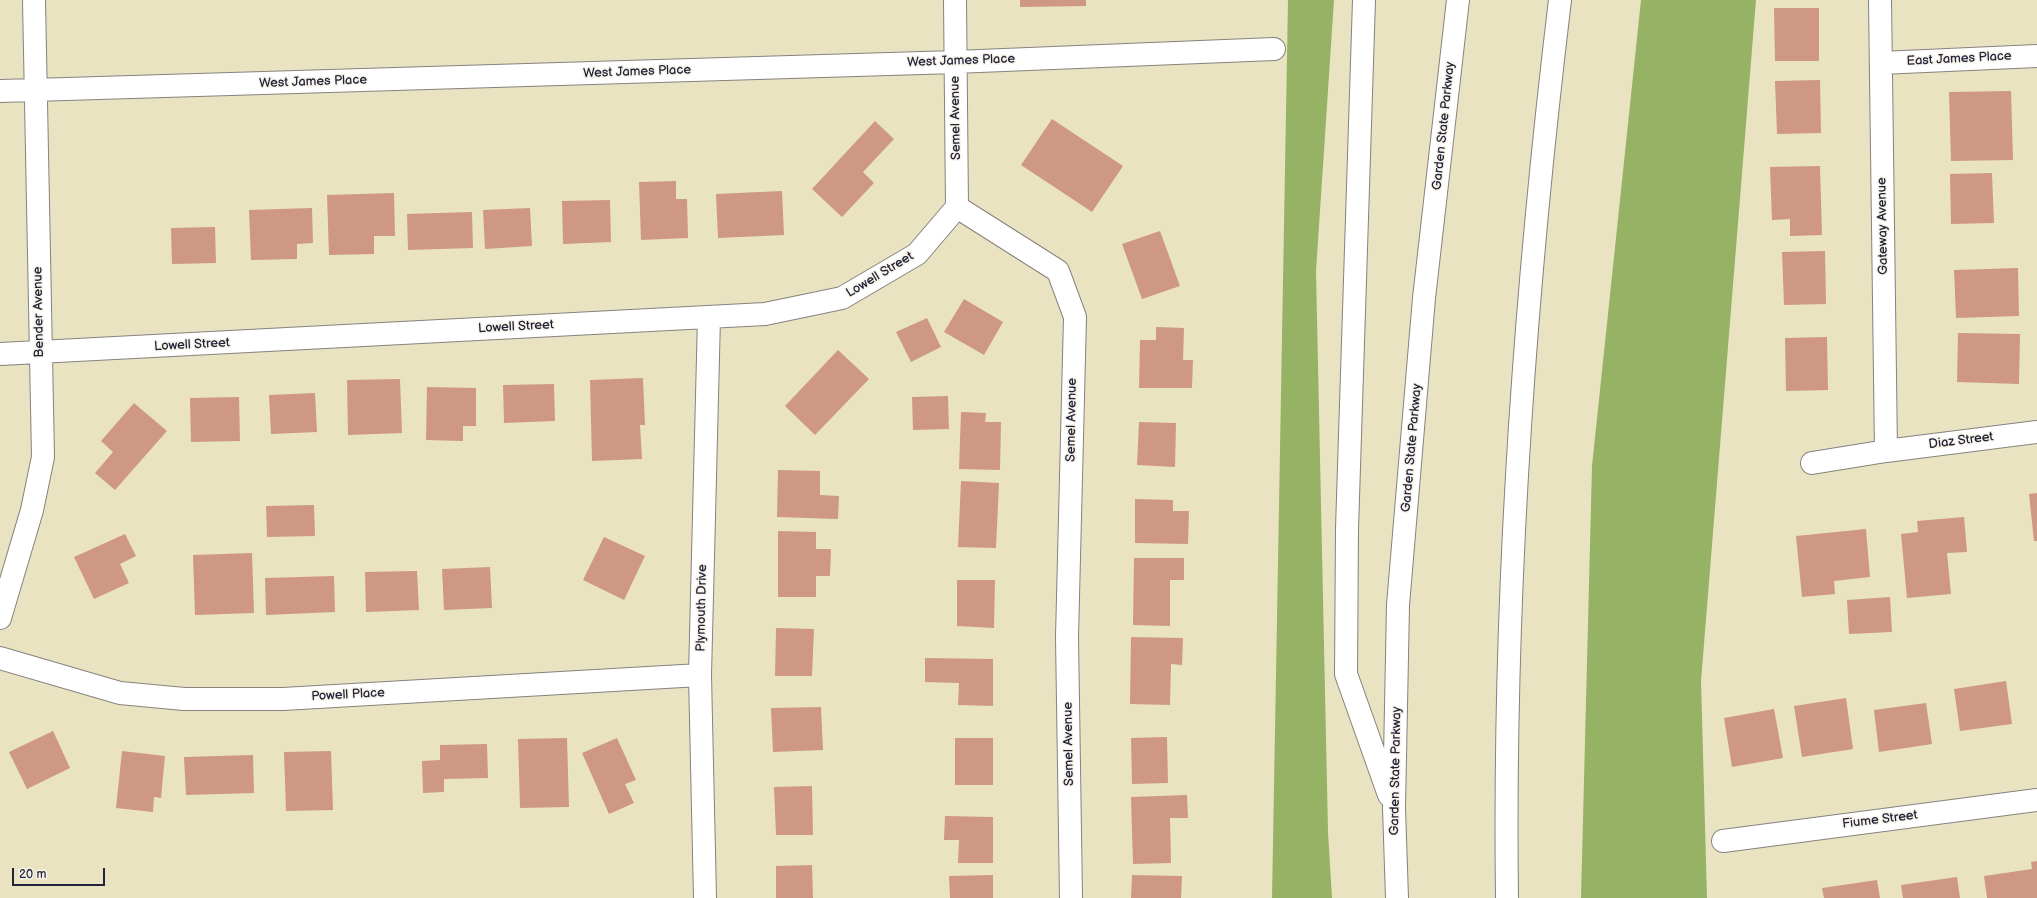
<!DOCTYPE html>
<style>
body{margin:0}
#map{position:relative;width:2037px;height:898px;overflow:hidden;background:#eae3c2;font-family:"Balsamiq Sans",sans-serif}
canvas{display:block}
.scale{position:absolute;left:12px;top:868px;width:93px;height:18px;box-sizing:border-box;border:2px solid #22223b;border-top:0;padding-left:5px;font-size:12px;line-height:14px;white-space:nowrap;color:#22223b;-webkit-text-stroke:3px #f7f3e8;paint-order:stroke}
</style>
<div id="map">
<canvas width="2037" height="898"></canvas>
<div class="scale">20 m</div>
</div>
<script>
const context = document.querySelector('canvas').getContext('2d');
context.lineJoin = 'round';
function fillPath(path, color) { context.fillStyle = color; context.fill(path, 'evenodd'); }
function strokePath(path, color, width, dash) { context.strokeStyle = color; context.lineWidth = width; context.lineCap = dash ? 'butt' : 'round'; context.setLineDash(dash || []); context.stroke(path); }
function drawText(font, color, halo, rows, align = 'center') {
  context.font = font + ' "Balsamiq Sans",sans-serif'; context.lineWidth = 3; context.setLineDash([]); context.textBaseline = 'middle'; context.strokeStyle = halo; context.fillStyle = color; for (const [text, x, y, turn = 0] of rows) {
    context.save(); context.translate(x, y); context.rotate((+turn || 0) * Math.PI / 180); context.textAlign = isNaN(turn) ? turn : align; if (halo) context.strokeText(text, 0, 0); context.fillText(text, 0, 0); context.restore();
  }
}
fillPath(new Path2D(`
 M1288,0h46l-18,271 12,561 4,66h-60z
 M1641,0h115l-55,681 6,217h-126l11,-432z`), '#96b264');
fillPath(new Path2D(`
 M1020,0h66v6l-66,1z
 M1774,8h45v53h-44z
 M1820,80l1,53 -44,1 -2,-53z
 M2011,91l2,69 -62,1 -2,-69z
 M1052,119l71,47 -31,46 -71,-47z
 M875,121l19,18 -31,33 11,11 -32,34 -30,-28z
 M1820,166l2,69 -32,1v-17l-18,1 -2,-53z
 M1992,173l2,50 -43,1 -1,-50z
 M676,181v18h11l1,39 -47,2 -2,-58z
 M782,191l2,44 -66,3 -2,-44z
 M394,193l1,43h-21v18l-45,1 -2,-60z
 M610,200l1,42 -48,2 -1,-43z
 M312,208l1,35 -16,1v15l-46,1 -2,-50z
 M530,208l2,38 -47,3 -2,-39z
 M472,212l1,36 -65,2 -1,-36z
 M215,227l1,36 -44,1 -1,-36z
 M1160,231l20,55 -38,13 -20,-55z
 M1825,251l1,53 -42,1 -2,-53z
 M2018,268l1,48 -63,2 -2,-48z
 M964,299l39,23 -19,33 -40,-23z
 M927,318l14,29 -30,15 -15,-30z
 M1156,327l28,1 -1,32h10l-1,28h-53l1,-48h16z
 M1958,333l62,1 -1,50 -62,-2z
 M1827,337l1,53 -42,1 -1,-53z
 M838,350l31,29 -54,56 -30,-29z
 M643,378l2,47h-5l2,34 -50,2 -2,-81z
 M400,379l2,54 -54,2 -1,-55z
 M554,384l1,37 -51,2 -1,-38z
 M427,387l49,1v38h-13v15l-37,-1z
 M315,393l2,39 -46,2 -2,-39z
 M948,396l1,33 -36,1 -1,-33z
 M239,397l1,44 -49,1 -1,-44z
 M134,403l33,28 -52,59 -20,-17 18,-21 -12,-11z
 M961,412l25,1 -1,9h16l-1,48 -41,-1z
 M1139,422l37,1 -1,44 -38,-2z
 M778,470l42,1v24l19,1 -1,23 -61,-2z
 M961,481l38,2 -3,65 -38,-1z
 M2037,493v48h-3l-5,-47z
 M1135,499l38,1v11h16l-1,33 -53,-1z
 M314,505l1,31 -48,1 -1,-31z
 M1964,517l3,35 -20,1 4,41 -44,4 -6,-64 17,-2 -1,-11z
 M1866,529l4,48 -36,4 1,13 -33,3 -6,-61z
 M778,531l38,1v17h15l-1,27h-14v21h-38z
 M125,534l11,22 -16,8 9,19 -35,16 -20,-42z
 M604,537l41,19 -21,44 -41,-20z
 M252,553l2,60 -59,2 -2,-60z
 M1134,558h50v22h-14v46l-37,-1z
 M490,567l2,41 -48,2 -2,-41z
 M417,571l2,39 -53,2 -1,-40z
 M334,576l1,36 -69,3 -1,-37z
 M957,580h38l-1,48 -37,-2z
 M1890,597l2,35 -43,2 -2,-34z
 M776,628l38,1 -2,47h-37z
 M1131,637l52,1 -1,27 -11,-1 -1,41 -40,-1z
 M925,658l68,1v47l-35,-1 1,-22 -34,-1z
 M2006,681l6,43 -52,7 -6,-42z
 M1846,698l7,51 -51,8 -8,-51z
 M1926,703l6,41 -53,8 -5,-42z
 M821,707l2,43 -50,2 -2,-44z
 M1774,709l9,49 -51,9 -8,-49z
 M53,731l17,37 -43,21 -18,-37z
 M1167,737l1,46 -36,1 -1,-46z
 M567,738l2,69 -49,1 -2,-69z
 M617,738l19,42 -11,4 9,19 -25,11 -27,-61z
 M955,738h38v47h-38z
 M487,744l1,34 -44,1v13l-21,1 -1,-32 18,-1v-15z
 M122,751l43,5 -4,42 -7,-1 -1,15 -37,-4z
 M331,751l2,59 -47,1 -2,-59z
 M253,755l1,38 -68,2 -2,-38z
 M812,786l1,49h-37l-2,-48z
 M1187,795l1,23h-18l1,45 -38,1 -2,-67z
 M945,816l48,1v46h-35l1,-23h-15z
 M2037,861v37h-50l-3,-22 48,-7 -1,-7z
 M812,865l1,33h-37v-32z
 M993,875v23h-43l-1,-22z
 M1132,875l50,1 -1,22h-50z
 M1957,877l3,21h-57l-2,-13z
 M1877,880l3,18h-56l-2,-10z`), '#ce9884');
const minor = new Path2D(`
 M955,0l2,207
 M1880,0l6,451
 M1881,63l156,-7
 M0,91l955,-29 319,-13
 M957,207l101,64 17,46 -8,320 4,261
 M0,354l765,-40 77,-16 75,-44 40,-47
 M1812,463l74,-12 151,-19
 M0,618l32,-108 11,-53 -9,-457
 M0,658l120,35 64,6h99l417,-24
 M1723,841l314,-41
 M705,898l-5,-223 9,-358`);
const highway = new Path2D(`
 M1364,0l-17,529 -1,145 43,121
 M1397,898l-3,-90 4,-203 26,-307 34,-298
 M1507,898c-4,-300 17,-600 53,-898`);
strokePath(minor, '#86827e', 24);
strokePath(highway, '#86827e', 24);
strokePath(minor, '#fff', 22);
strokePath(highway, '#fff', 22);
drawText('13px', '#22223b', '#f7f3e8', [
 ["East James Place",1959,59,-3],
 ["West James Place",961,61,-2],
 ["West James Place",637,72,-2],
 ["West James Place",313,82,-2],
 ["Semel Avenue",956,118,-91],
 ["Garden State Parkway",1444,126,-84],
 ["Gateway Avenue",1883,226,-91],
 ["Lowell Street",880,275,-31],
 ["Bender Avenue",39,312,-91],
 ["Lowell Street",516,327,-3],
 ["Lowell Street",192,345,-3],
 ["Semel Avenue",1072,420,-89],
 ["Diaz Street",1961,441,-7],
 ["Garden State Parkway",1412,448,-85],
 ["Plymouth Drive",702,608,-89],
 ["Powell Place",348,695,-3],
 ["Semel Avenue",1069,744,-91],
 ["Garden State Parkway",1396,771,-89],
 ["Fiume Street",1880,820,-7]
]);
</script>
